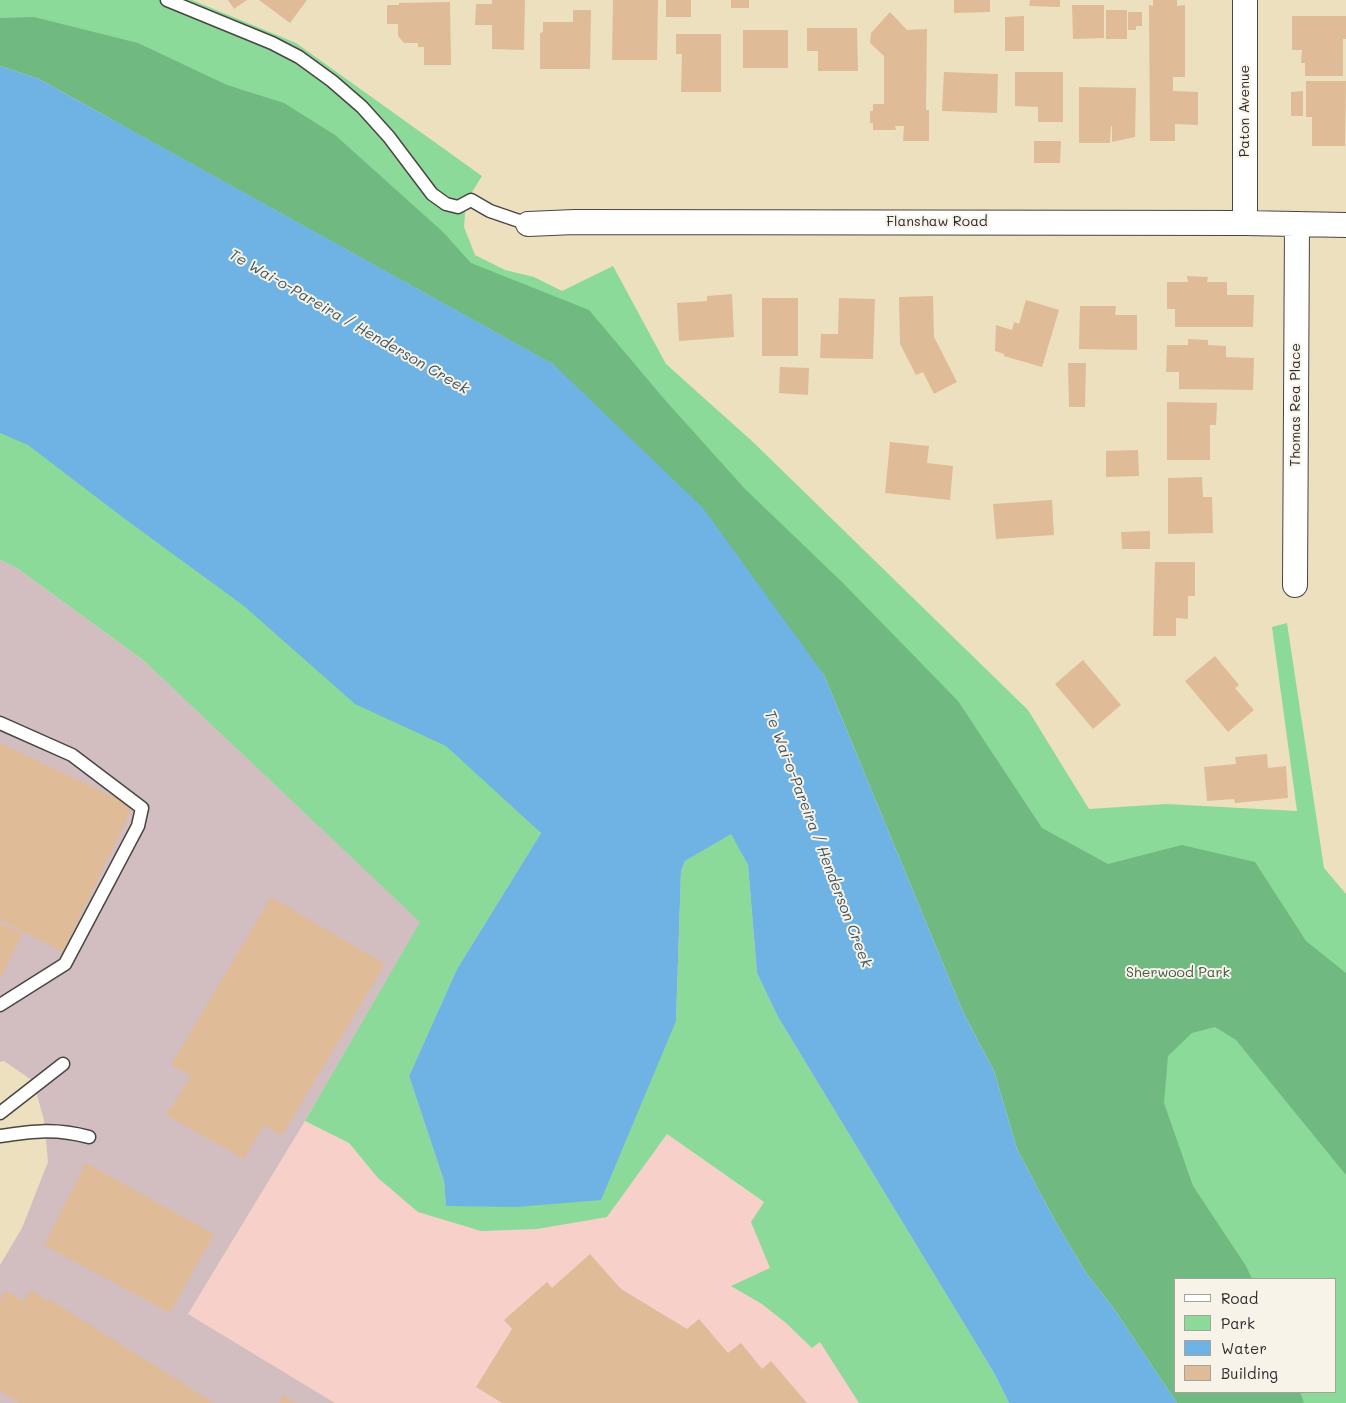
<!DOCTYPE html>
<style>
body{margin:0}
#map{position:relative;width:1346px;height:1403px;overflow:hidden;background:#ede0bf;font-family:Mali,sans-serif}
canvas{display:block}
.legend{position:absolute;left:1174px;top:1278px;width:162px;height:115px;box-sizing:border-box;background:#f7f3e8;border:1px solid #a5a39c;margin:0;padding:6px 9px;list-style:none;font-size:15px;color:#2b2b2b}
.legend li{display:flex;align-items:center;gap:10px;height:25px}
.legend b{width:25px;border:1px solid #a5a39c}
</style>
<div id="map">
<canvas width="1346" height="1403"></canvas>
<ul class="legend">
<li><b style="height:6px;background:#fff"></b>Road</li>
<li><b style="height:14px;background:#8bda99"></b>Park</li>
<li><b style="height:14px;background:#6eb3e4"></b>Water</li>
<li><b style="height:14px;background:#dfbb97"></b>Building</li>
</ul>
</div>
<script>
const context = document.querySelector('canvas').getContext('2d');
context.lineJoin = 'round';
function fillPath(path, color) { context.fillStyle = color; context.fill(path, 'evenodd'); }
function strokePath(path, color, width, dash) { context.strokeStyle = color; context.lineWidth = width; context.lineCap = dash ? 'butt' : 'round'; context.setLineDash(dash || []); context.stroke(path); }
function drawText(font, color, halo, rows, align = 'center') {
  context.font = font + ' Mali,sans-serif'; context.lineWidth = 4; context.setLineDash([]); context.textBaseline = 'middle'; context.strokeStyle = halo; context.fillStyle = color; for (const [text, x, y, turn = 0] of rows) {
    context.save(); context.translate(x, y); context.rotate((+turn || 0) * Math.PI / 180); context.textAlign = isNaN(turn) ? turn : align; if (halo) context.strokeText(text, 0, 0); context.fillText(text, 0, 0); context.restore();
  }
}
fillPath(new Path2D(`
 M305,1121l44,22 29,35 229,39 60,-83 83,59 63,41 94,169h-572l-147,-89z`), '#f7d0c9');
fillPath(new Path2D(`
 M0,560l17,8 126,92 278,262 -116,199 -117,193 147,89h-335v-138l22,-37 26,-66 -4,-42 -11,-39 -29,-20 -4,1z`), '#d2bec1');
fillPath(new Path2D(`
 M0,0h192l104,43 186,133 -16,26 -2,25 11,28 30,15 29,7 28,14 51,-25 53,98 87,78 275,268 61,99 77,-5 131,7 -25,-184 15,-4 37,245 22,26v509h-95l-7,-11h91v-113h-160l-351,-604 -121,-167 -659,-433 -44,-14z
 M0,225l541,608 -84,136 -48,107 35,105 2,24 230,-184 5,-150 4,-10 46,-28 17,32 9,108 21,44 216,356 15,30h-150l-39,-61 -8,6 -26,-25 -24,-19 -31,-18 39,-18 -19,-46 13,-20 -97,-68 -60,83 -70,12 -56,2 -63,-19 -40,-34 -29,-35 -44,-22 115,-199 -277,-262 -126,-92 -17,-8z`), '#8bda99');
fillPath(new Path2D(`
 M34,17l104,26 89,42 57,18 51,32 108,97 28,31 118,47 76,90 80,89 98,94 115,118 84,127 66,36 74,-19 73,17 51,79 40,32v202l-110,-135 -21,-13 -23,6 -24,23 -4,47 29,83 53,80 6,13h-77v113h125l4,11h-127l-65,-97 -26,-33 -32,-54 -37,-70 -23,-78 -31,-59 -139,-337 -271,-311 -514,-285 -39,-13v-48z`), '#70ba81');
fillPath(new Path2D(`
 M0,66l39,13 514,285 150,144 121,167 139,337 31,59 23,78 37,70 32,54 26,33 65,97h-168l-15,-30 -216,-356 -21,-44 -9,-108 -17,-31 -46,27 -4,10 -5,150 -75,179 -85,7 -70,-1 -2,-25 -35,-105 48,-107 84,-136 -95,-87 -91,-42 -111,-98 -119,-87 -97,-74 -28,-12z`), '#6eb3e4');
fillPath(new Path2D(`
 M228,0h19l-13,9z
 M259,0h48l-17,23z
 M492,0h33l-1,50 -32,-1v-24h-17l1,-21h16z
 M613,0h45l-1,60h-45z
 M666,0h25v17h-25z
 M731,0h18v8h-18z
 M954,0h36v12l-36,1z
 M1030,0h30v7l-31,-1z
 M1153,0h24v6l8,-1v72h-12v14l25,1v33l-23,-1v17h-25l-1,-136 4,1z
 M450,2l1,63h-27v-18h-6v-4h-14l-6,-7v-12h-11v-19h12v-2z
 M1072,5h32v33l-31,1z
 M573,10h18l-1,59h-50v-36l3,-1v-10h30z
 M1106,10h21v29h-21z
 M890,12l17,18 20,-1 -1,81h3v31h-26l1,-15h-9l1,4h-23v-7h-3v-12h3v-7h11v-48l-14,-13 1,-10z
 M1128,12h14v14h-6v4h-8z
 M1024,16v35h-19v-34z
 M1292,16h54v23h-3v37h-38v-13h-4l1,-13h-10z
 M807,28h50l1,43h-40v-20h-11z
 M743,30h45v38h-45z
 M676,34h45v58h-40l1,-38h-6z
 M944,72l54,2 -1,39 -55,-2z
 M1015,72h48v50h-25v-15l-23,-1z
 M1306,81h40l-1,65h-33v-29h-6z
 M1079,87l57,1 -1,49 -23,5v-16h-1l-1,17h-31z
 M1303,91v25h-12v-24z
 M1034,141h27l-1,22h-26z
 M1187,276l21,1 -1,5h20v13h27l-1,32h-78v-18h-8v-27h21z
 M732,294l2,43 -55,4 -2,-38 30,-2v-5z
 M933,296l1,41 23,45 -23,12 -11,-22 -7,3 -16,-31 -1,-47z
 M762,298h36v58h-36z
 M839,298l36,1 -2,60 -53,-1 1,-24h17z
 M1026,300l33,10 -17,57 -38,-11v-2l-9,-3 1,-26 16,5 2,-8 5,2z
 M1080,306h36l-1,9h22v35l-58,-1z
 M1188,339l20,1v5l18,1v11l28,1 -1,32 -74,-1v-17h-13l1,-27h21z
 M1068,363h18l-1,44h-16z
 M780,367l29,1 -1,27 -29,-2z
 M1167,402l50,1 -1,22h-6v35h-43z
 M890,442l39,4 -2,17 26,3 -3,34 -65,-7z
 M1138,450l1,26 -33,1v-26z
 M1202,477l1,20h9l1,36 -45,1v-56z
 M1052,500l2,35 -58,4 -3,-35z
 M1150,531v18h-28l-1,-17z
 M1155,562h40v34h-7v23l-12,-1v18h-23z
 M1215,656l24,29 -4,3 19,22 -26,22 -43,-51z
 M1083,660l38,45 -28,24 -38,-45z
 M0,743l133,63 -70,146 -63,-32z
 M1267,754l1,14 18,-2 2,32 -53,5 -1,-4 -27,2 -3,-34 32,-3 -1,-7z
 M271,897l114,67 -103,171 -18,-10 -20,34 -78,-44 25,-39 -20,-11z
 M0,923l22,10 -20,43 -2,-1z
 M86,1163l128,71 -44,79 -126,-68z
 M590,1254l31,35 66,40 12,-10 29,34 13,-10 21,26 9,-8 36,42h-305l-26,-16 36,-58 -8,-9 43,-38 5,6z
 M31,1290l17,11 1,-2 165,104h-195l-19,-12v-91l6,-9 18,10z
 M283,1395l13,8h-17z`), '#dfbb97');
const service = new Path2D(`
 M167,0l105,43 27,14 33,24 30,26 27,30 43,57 14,10 12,3 13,-7 19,11 38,13
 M0,723l72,32 70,53 -4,18 -73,138 -65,41
 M0,1113l63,-49
 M0,1136c34,-5 56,-8 89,1`);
const minor = new Path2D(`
 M1245,0v223
 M528,224l47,-2 670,1 101,2
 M1295,585l2,-360`);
strokePath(service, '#484641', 15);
strokePath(minor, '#484641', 26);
strokePath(service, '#fff', 12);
strokePath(minor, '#fff', 24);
drawText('14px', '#2b2b2b', '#f7f3e8', [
 ["Paton Avenue",1245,111,-90],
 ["Flanshaw Road",937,222],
 ["Thomas Rea Place",1296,405,-90]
]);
drawText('14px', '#435746', '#f7f3e8', [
 ["Sherwood Park",1178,973]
]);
drawText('italic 15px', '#3f5462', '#f7f3e8', [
 ["Te Wai-o-Pareira / Henderson Creek",349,322,30],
 ["Te Wai-o-Pareira / Henderson Creek",818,839,69]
]);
</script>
